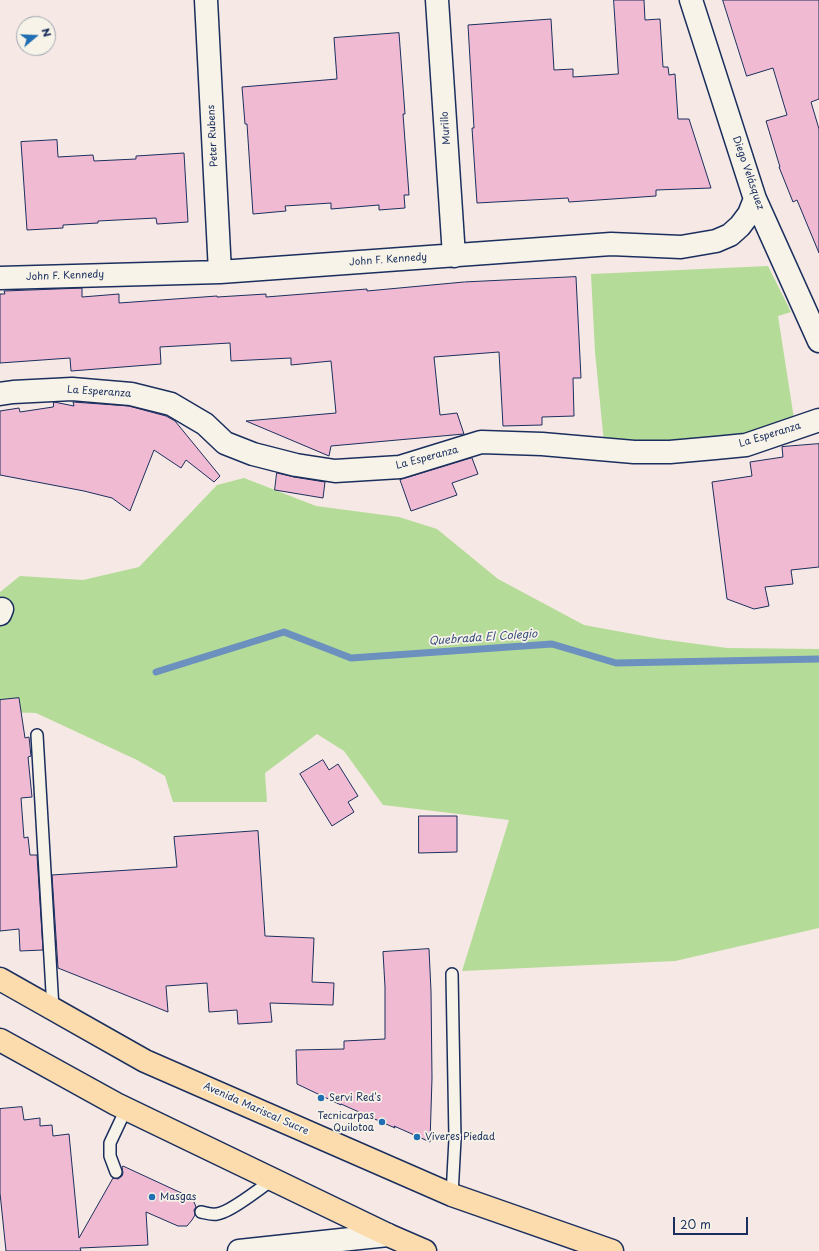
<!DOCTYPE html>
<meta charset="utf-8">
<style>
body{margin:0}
#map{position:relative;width:819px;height:1251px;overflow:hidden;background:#f6e8e4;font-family:"Playpen Sans",sans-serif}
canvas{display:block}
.north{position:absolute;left:16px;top:16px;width:40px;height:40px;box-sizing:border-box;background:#f7f3e8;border:1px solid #9fa5b1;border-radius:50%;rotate:71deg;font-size:11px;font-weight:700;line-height:16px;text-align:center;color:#1b2f5e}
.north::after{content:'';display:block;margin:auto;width:14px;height:18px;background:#1f6fb2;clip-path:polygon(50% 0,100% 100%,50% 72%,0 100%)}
.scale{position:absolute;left:673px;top:1217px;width:75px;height:18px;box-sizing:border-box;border:2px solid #1b2f5e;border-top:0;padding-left:5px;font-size:12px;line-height:14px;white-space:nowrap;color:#1b2f5e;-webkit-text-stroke:3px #f7f3e8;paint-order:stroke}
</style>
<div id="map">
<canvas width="819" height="1251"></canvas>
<div class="north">N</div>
<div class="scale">20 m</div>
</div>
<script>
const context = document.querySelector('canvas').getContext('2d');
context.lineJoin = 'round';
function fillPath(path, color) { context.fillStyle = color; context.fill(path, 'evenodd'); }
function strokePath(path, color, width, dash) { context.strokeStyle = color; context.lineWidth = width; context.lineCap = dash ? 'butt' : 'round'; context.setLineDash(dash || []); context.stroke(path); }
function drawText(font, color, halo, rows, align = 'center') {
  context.font = font + ' "Playpen Sans",sans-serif'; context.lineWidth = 3.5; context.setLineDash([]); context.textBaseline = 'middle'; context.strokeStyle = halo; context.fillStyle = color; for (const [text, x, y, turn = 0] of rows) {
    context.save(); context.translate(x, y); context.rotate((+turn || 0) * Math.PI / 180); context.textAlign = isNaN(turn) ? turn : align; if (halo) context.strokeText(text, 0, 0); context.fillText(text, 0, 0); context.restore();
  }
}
fillPath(new Path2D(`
 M768,266l23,46 -13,4 17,109 -66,13 -125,5 -9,-91 -4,-78z
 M244,478l72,28 83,11 38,12 61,50 86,46 76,14 67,9 92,1v279l-144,33 -213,10 47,-151 -126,-15 -39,-54 -27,-17 -52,39 2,29h-94l-8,-26 -28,-16 -101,-47 -36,-1v-120l20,-16 63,4 56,-13 78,-82z`), '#b4dc98');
strokePath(new Path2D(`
 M156,672l128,-40 67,26 201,-14 64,19 203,-4`), '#6d91bf', 7);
const building = new Path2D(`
 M614,0h30l1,20 15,-1 3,48h5l1,8 6,-1 3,45h11l22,69 -55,2v6l-87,6 -1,-4 -91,5 -5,-75h2l-6,-103 83,-6 3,51 19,-1v8l45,-3z
 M723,0h96v99l-8,3 8,27v124l-22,-53 -4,2 -14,-35h1l-14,-46 21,-6 -14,-47 -26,8z
 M399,33l6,81h-2l6,81h-5l1,13 -26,2v-5l-48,4v-6l-46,3 1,5 -33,3 -6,-90h-2l-3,-37 95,-8 -3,-41z
 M57,140l1,17 35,-2 1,6 42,-2v-3l48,-3 4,69 -31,2 -1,-6 -58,3v2l-35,2v3l-36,2 -6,-88z
 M576,277l5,101h-8l1,38 -32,1v8l-39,1 -4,-74 -65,5 6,58 17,-2 7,21 -133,12 -2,10 -83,-35 90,-8 -5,-52 -40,4v-7l-60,3 -1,-18 -70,4 1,17 -90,7 -1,-13 -70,5v-69h5l-1,-3 78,-3v9l37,-3v9l98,-7v1l49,-3v3l101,-8v2l97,-9z
 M54,402l20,4 -1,-4 56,4 37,10 9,5 45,55 -6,6 -28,-22 -5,8 -27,-18 -24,61 -18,-13 -28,-7 -84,-16v-64l19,-3 1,4 33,-5z
 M819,444v123l-28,3 2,14 -28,3 4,19 -15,3 -27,-10 -15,-117 40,-6 -2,-14 33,-5 -1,-10z
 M472,458l6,16 -26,9 5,12 -46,16 -11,-31z
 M277,473l17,4 31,5 -2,16 -48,-8z
 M19,698l6,40 4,-1 2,19 -3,1 4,40 -11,1 3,40 4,-1 2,18h7l6,95 -23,1 -1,-22 -19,2v-231z
 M323,760l6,10 9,-6 20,32 -10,6 6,10 -22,14 -32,-52z
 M419,816h38v36l-38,1z
 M258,831l7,105 49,2 -2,44 22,1 -1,22 -63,-2 2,19 -34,2 -1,-14 -28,2 -2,-29 -41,3 2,26 -110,-44 -6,-93 125,-8 -3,-30z
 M429,949l2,42 1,87 -2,64 -36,-16 1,2 -54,-24v1l-44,-21 -1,-34 48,-1v-8l41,-2v-52l-2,-35z
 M22,1107l2,13 16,-2v8l12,-1 1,11 16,-2 10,104 34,-60 5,1 4,-3 1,-3 -1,-6 1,-1 67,31 4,5 2,5 -2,3 1,5 -3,5 -5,6h-9l-32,-14 2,33 -68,3 1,3h-75l-6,-58v-84z`);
fillPath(building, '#f0bad3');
strokePath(building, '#1b2f5e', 1);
const lane = new Path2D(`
 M37,735l16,274
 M452,974l3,165 -3,56
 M116,1172l-6,-16v-13l16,-34
 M201,1212c6,1 10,3 16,2 12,-1 44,-26 55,-34`);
const street = new Path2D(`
 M206,0l14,272
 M437,0l17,256
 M691,0l64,199 64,142
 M0,278l220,-6 391,-28 70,3 35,-6 14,-6 10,-9 9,-12 6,-15
 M0,394l13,-2 59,-3 59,5 40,10 34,20 20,19 28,11 43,11 39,6 65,-4 81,-25 61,2 92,8h36l45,-4 31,-3 73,-25
 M0,614l2,-5
 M239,1251l149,-16`);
const primary = new Path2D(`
 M0,979l145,82 307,134 160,56
 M0,1040l116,64 272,131 37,16`);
strokePath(lane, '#1b2f5e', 14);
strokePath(street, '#1b2f5e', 25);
strokePath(primary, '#1b2f5e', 25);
strokePath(lane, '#f7f3e8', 11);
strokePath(street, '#f7f3e8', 22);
strokePath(primary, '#fcdcac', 22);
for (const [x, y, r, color] of [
 [321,1098,4,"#1f6fb2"],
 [382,1122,4,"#1f6fb2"],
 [417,1137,4,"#1f6fb2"],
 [152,1197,4,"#1f6fb2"]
]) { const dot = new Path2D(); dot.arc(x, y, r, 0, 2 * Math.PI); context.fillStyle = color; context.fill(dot); strokePath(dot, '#f7f3e8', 1.5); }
drawText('10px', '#1b2f5e', '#f7f3e8', [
 ["Murillo",446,128,-94],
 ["Peter Rubens",213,136,-93],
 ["Diego Velásquez",748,173,71],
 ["John F. Kennedy",388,260,-4],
 ["John F. Kennedy",65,276,-2],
 ["La Esperanza",99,392,4],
 ["La Esperanza",770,435,-17],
 ["La Esperanza",427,458,-15],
 ["Avenida Mariscal Sucre",256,1109,24]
]);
drawText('10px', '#1b2f5e', '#f7f3e8', [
 ["Servi Red's",329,1098],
 ["Tecnicarpas",374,1116,"right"],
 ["Quilotoa",374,1128,"right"],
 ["Viveres Piedad",425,1137],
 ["Masgas",160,1197]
], 'left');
drawText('italic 11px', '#36507e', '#f7f3e8', [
 ["Quebrada El Colegio",483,638,-4]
]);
</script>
